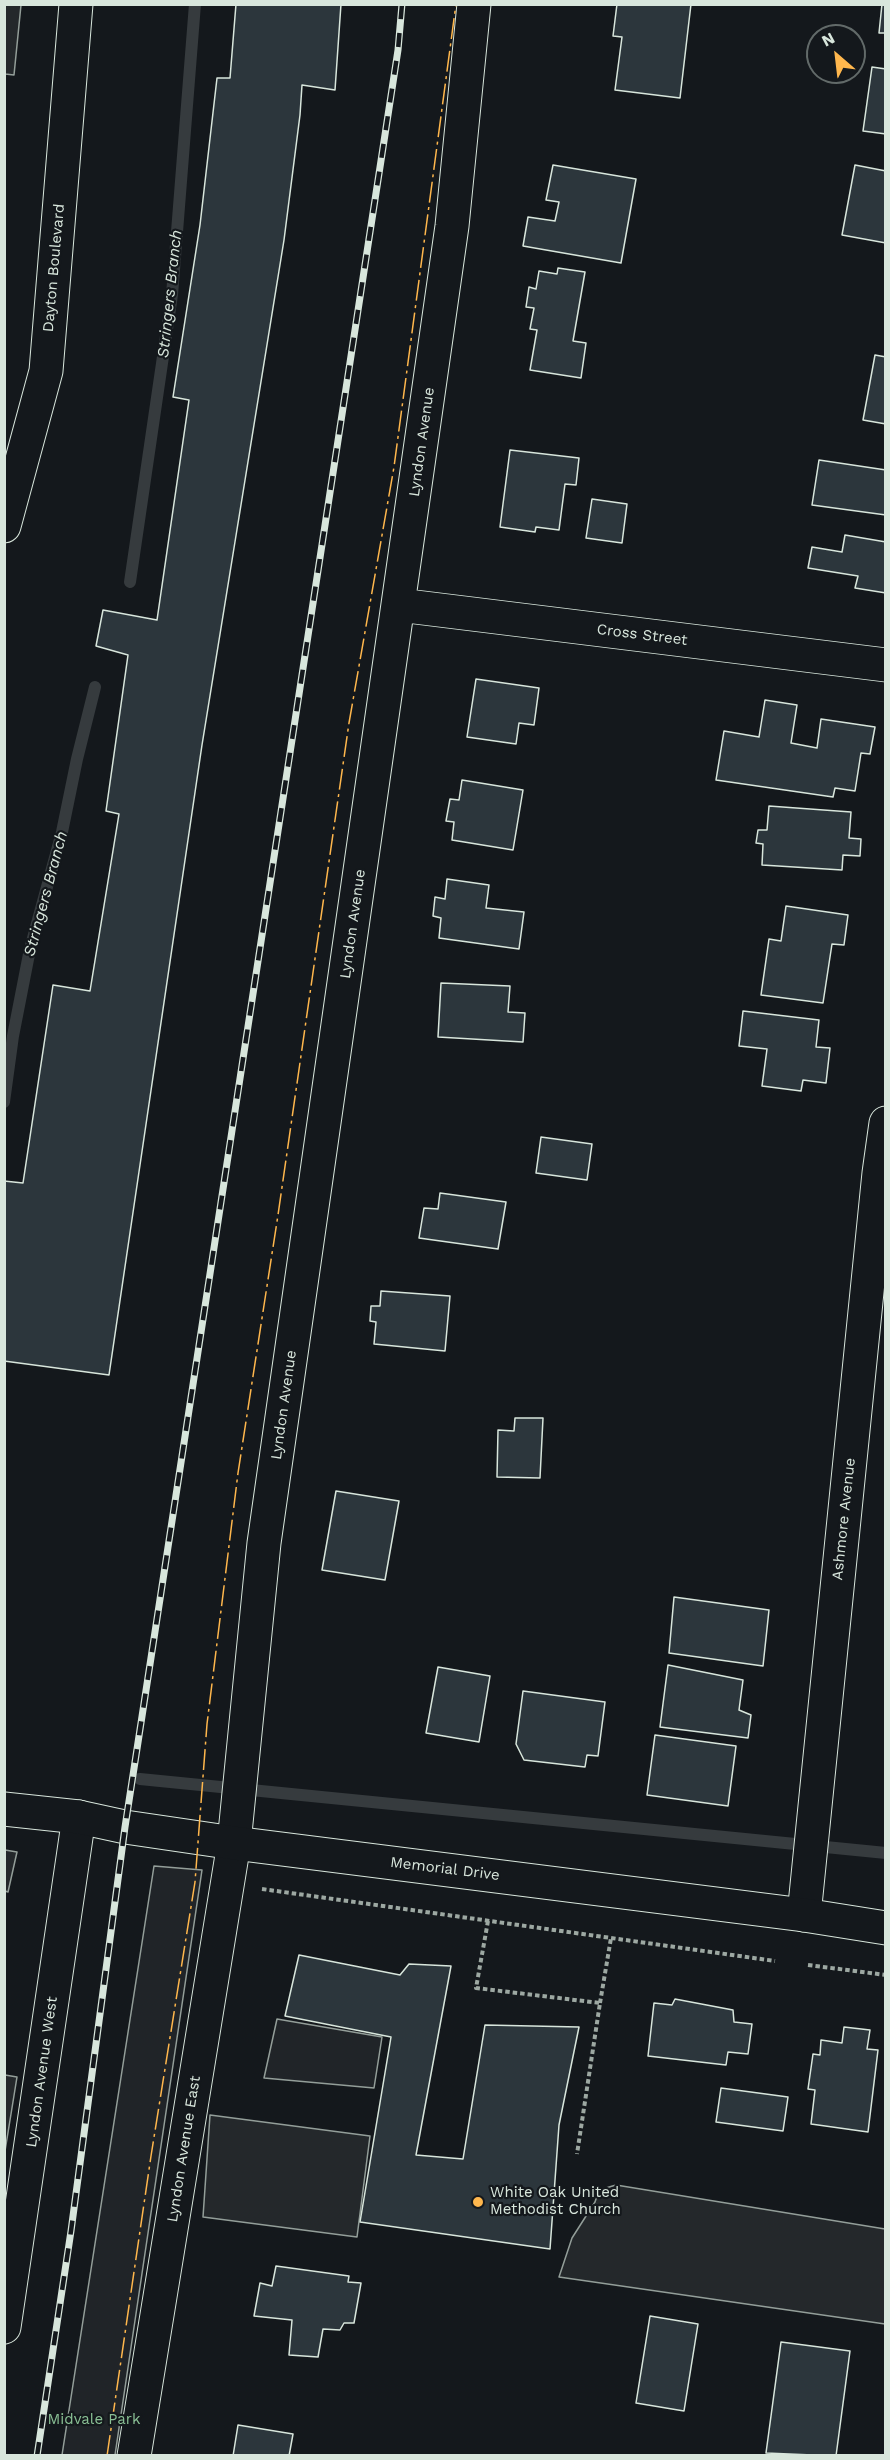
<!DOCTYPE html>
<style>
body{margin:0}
#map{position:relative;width:890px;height:2460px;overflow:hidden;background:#14181c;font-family:"Work Sans",sans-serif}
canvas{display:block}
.frame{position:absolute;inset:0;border:6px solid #d8e6dc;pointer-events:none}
.north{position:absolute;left:806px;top:24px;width:60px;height:60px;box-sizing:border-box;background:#14181c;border:2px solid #626a69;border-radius:50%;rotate:332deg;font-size:16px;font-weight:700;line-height:24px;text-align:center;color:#d8e6dc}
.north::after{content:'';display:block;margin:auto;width:21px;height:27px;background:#ffb74d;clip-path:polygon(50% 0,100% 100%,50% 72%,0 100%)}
</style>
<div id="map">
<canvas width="890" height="2460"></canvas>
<div class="frame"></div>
<div class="north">N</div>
</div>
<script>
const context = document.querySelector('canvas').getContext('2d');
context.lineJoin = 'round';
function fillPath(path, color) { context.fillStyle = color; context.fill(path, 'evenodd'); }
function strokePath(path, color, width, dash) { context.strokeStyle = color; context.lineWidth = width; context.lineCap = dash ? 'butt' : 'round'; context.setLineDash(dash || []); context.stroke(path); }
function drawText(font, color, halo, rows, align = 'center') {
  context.font = font + ' "Work Sans",sans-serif'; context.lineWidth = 4.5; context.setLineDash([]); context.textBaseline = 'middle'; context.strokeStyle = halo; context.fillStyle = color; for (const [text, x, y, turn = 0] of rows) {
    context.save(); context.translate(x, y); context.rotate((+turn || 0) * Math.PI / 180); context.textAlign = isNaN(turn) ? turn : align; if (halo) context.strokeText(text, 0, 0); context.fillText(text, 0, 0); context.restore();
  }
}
const green = new Path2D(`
 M154,1866l48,4 -87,585h-53z
 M277,2019l105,18 -8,51 -110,-10z`);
fillPath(green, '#202428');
strokePath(green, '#939e99', 1.5);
const parking = new Path2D(`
 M4,5h17l-7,70 -9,-1z
 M5,1850l12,2 -9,40 -3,-1z
 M5,2075l12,2 -12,74 -1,-76z
 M210,2115l160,21 -13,101 -154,-20z
 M616,2185l269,44v95l-326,-47 13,-39 23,-36 4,-12z`);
fillPath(parking, '#24282b');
strokePath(parking, '#939e99', 1.5);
strokePath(new Path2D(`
 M130,582l42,-287 23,-291
 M4,1102l9,-66 17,-87 32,-117 15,-73 18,-72
 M140,1779l746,74`), '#363b3e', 12);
const building = new Path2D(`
 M236,4h105l-6,86 -33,-5 -2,30 -16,125 -82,505 -93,630 -105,-14v-180l19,2 30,-198 37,6 29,-177 -13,-3 22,-156 -32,-9 7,-36 54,10 32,-220 -16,-3 27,-172 17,-147h13z
 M617,4h74l-11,94 -65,-8 7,-53 -9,-1z
 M882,4h4v29h-7z
 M872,67l14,2v65l-23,-3z
 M553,165l83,14 -15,84 -98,-17 5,-29 27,4 4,-19 -13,-2z
 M855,165l31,6v72l-44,-8z
 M558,268l27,4 -12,69 13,2 -5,35 -51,-8 7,-40 -7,-1 4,-21 -8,-1 3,-20 7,2 3,-18 18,3z
 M875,355l11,2v67l-23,-4z
 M510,450l69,8 -3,27 -11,-1 -6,46 -23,-3 -1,5 -35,-5z
 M819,460l67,10v45l-74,-10z
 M592,499l35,5 -5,39 -36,-5z
 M845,535l41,7v51l-31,-5 3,-12 -50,-8 4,-21 30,5z
 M476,679l63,9 -5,37 -15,-2 -3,21 -49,-7z
 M765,700l32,5 -6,38 26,5 4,-29 54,8 -5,27 -9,-1 -6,38 -20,-3 -2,9 -117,-17 8,-49 35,6z
 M462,780l61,10 -10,60 -61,-10 2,-18 -8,-1 4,-22 9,1z
 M769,806l82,6 -2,26 12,1 -1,17 -17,-1 -1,15 -80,-5 1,-21 -7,-1 2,-13h9z
 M447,879l42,6 -3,23 38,4 -5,37 -80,-11 2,-20 -8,-2 2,-19 10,2z
 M786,906l62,9 -4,30 -12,-1 -9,59 -62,-8 8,-56 12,2z
 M441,983l69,3 -2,26 17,1 -2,29 -85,-5z
 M743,1011l76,9 -3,27 14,1 -4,35 -23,-3 -2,11 -39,-5 5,-37 -28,-3z
 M541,1137l51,7 -5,36 -51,-7z
 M440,1193l66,9 -8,47 -79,-11 5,-30 14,1z
 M381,1291l69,5 -5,55 -71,-7 2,-22 -6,-1 1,-15h9z
 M515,1418h28l-3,60 -43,-1 1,-47 16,1z
 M336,1491l63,10 -14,79 -63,-10z
 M674,1597l95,13 -6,56 -94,-13z
 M668,1665l75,15 -4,30 12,5 -3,23 -88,-11z
 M438,1667l52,9 -11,66 -53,-9z
 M523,1691l82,11 -7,54 -11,-1 -2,12 -61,-7 -8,-16z
 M655,1735l81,11 -8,60 -81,-11z
 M299,1955l101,20 9,-11 42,2 -35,189 47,4 22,-134 94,2 -20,98 -9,124 -190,-27 31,-185 -106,-21z
 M675,1999l58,11 1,12 18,2 -4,30 -20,-2 -2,13 -78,-9 6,-53 18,2z
 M844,2027l26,3 -3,19 11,1 -10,82 -57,-8 4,-34 -7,-1 5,-35 7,1 1,-15 21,3z
 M721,2088l67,9 -5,34 -67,-9z
 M276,2266l73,10 -1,6 13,1 -7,40h-10l-4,7 -17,-1 -5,28 -29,-2 3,-35 -38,-4 6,-33 12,3z
 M650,2316l48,8 -14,87 -48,-8z
 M781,2342l69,9 -14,105 -70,-3z
 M238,2425l55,9 -4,22h-56z`);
fillPath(building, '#2c363c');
strokePath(building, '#d8e6dc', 1.5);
const minor = new Path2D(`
 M399,605l487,60
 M804,1915l75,-742 7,-50
 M4,2327l75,-510
 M134,2456l100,-613 30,-300 188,-1317 22,-222`);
const tertiary = new Path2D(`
 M4,1809l75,8 46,10 109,16 570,72 82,13`);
const secondary = new Path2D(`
 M4,526l42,-155 30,-367`);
strokePath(minor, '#d8e6dc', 35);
strokePath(tertiary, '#d8e6dc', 35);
strokePath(secondary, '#d8e6dc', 35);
strokePath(new Path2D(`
 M262,1889l513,72
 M488,1921l-12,67 124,15 -23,151
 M808,1965l78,10
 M600,2003l11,-65`), '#9da8a2', 4, [4.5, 3]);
strokePath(minor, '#14181c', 33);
strokePath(tertiary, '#14181c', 33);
strokePath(secondary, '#14181c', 33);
const rail = new Path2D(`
 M37,2456l34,-225 54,-404 273,-1777 4,-46`);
strokePath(rail, '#d8e6dc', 7);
strokePath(rail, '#14181c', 4.5, [14]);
strokePath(new Path2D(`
 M107,2456l44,-300 44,-274 12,-158 31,-251 40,-258 71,-492 45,-256 62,-463`), '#ffb74d', 1.5, [21, 4.5, 3, 4.5]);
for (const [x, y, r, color] of [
 [478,2202,6,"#ffb74d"]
]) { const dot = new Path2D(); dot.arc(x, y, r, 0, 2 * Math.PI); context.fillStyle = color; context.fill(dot); strokePath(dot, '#14181c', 2); }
drawText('15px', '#d8e6dc', '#14181c', [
 ["Dayton Boulevard",54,268,-85],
 ["Lyndon Avenue",422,442,-82],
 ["Cross Street",642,635,7],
 ["Lyndon Avenue",353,924,-82],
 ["Lyndon Avenue",284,1405,-82],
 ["Ashmore Avenue",844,1519,-84],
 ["Memorial Drive",445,1869,7],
 ["Lyndon Avenue West",42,2072,-82],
 ["Lyndon Avenue East",184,2149,-81]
]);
drawText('15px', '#d8e6dc', '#14181c', [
 ["White Oak United",490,2193],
 ["Methodist Church",490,2210]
], 'left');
drawText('15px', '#8ac095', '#14181c', [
 ["Midvale Park",94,2420]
]);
drawText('italic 16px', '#d8e6dc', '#14181c', [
 ["Stringers Branch",170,294,-84],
 ["Stringers Branch",46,894,-75]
]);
</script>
